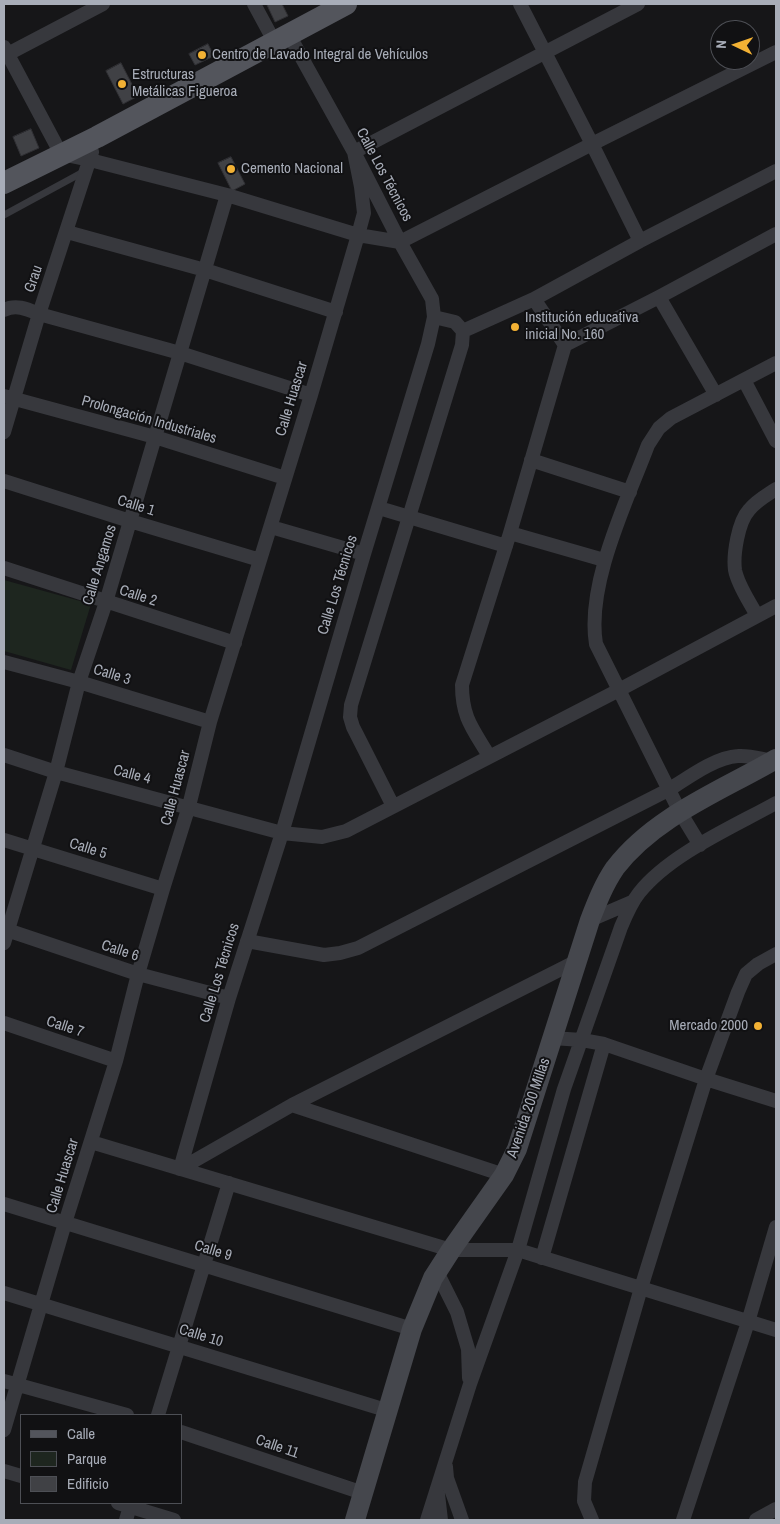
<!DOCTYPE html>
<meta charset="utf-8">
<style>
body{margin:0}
#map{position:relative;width:780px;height:1524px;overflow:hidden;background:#161618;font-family:"Archivo Narrow",sans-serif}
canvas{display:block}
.frame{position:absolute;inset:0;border:5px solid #a8adb8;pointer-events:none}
.legend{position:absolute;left:20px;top:1414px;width:162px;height:90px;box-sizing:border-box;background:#111113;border:1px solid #4d4f55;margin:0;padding:6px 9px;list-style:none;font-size:15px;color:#a8adb8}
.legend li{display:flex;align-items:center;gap:10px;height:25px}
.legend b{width:25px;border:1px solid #4d4f55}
.north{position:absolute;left:710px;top:20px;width:50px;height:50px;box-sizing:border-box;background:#111113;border:1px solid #4d4f55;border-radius:50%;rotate:273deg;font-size:14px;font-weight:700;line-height:20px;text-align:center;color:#a8adb8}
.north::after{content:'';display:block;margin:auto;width:18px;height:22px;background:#f2b134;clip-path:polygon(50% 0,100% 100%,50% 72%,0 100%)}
</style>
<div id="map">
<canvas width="780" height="1524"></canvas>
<div class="frame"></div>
<ul class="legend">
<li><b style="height:6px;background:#53555c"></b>Calle</li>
<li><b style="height:14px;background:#1e261f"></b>Parque</li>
<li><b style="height:14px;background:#404145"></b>Edificio</li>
</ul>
<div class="north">N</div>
</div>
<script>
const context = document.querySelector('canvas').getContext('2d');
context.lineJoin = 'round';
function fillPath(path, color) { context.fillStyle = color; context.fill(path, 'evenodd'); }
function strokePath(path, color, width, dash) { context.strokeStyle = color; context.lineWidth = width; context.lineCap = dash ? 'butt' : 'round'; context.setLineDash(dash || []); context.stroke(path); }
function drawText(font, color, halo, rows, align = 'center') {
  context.font = font + ' "Archivo Narrow",sans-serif'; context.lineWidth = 4; context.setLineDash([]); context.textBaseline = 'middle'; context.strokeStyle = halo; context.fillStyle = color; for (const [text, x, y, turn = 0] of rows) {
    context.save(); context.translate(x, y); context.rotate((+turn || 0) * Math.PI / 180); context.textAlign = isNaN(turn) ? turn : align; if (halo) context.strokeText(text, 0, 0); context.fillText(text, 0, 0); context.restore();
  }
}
fillPath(new Path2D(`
 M4,580l87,24 -20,66 -67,-19z`), '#1e261f');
const building = new Path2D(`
 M269,4h13l6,12 -13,6 -8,-17z
 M208,44l6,12 -19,9 -6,-11z
 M121,63l17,33 -15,8 -17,-33z
 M31,129l8,19 -18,8 -8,-19z
 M231,157l14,27 -13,7 -14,-28z`);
fillPath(building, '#404145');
strokePath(building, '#303034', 1);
strokePath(new Path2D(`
 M4,215l81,-44`), '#37383d', 7);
strokePath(new Path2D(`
 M254,4l20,37
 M520,4l72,140 48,97
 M4,47l57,107 29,6 137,35 131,40 42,7 192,-98 184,-92
 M4,56l99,-52
 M67,232l138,38 131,42
 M659,297l57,98
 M534,299l31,46
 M4,310c12,-6 23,-1 35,4l141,39 131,42
 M434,317l21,5 8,9
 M744,380l32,61
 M4,396l151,41 130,41
 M4,432l35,-118 53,-162
 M531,460l99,32
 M4,481l126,40 130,39
 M379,508l127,38
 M271,527l93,27
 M510,533l94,27
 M4,568l231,75
 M757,616c-7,-14 -19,-30 -22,-46 -2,-15 3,-48 14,-60 7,-9 18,-15 27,-21
 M4,662l75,20 131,40
 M4,755l52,17 226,61 40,4 24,-6 273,-141 157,-84
 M489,756c-16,-27 -27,-38 -27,-71l48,-152 55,-188 94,-48 117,-63
 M393,806l-40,-79 -3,-10 1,-12 111,-360 1,-14 71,-32 106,-58 136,-70
 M4,840l159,49
 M700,845l-20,-33 -84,-168c-10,-60 31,-143 52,-199l11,-17 12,-10 105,-55
 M590,920l42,-18
 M4,929l134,45 91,24
 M247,941l77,14 16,-2 18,-5 312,-159c19,-12 46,-32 68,-33 12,-1 23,3 35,5
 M4,943l52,-171 23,-90 27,-80 121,-407
 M4,1023l112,38
 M552,1038l30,2 22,4 102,35 70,22
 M292,1105l212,70
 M91,1142l360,108h67l258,80
 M180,1169l49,-171 53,-165 82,-279 64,-210 6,-27 -2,-18 -32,-57 -46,-90 -66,-119
 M180,1169l112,-64 285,-144
 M4,1204l408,125
 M542,1258l62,-214
 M437,1272l20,40 11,37 1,29
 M4,1293l385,118
 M4,1381l123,34
 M158,1415l71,-232
 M4,1430l61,-207 51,-162 22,-87 25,-85 26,-83 21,-84 101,-327 47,-160 6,-22 -3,-26 -7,-35 284,-148
 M181,1432l182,61
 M446,1467l1,11 15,42
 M4,1471l17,5
 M438,1494l3,26
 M118,1503l56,17
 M126,1520l5,-17
 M427,1520l43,-136 48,-134 46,-161 57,-162c5,-12 10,-24 18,-34 31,-39 94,-66 137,-90
 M592,1520l-8,-19 1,-19 56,-194 65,-209 32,-87 8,-18 12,-10 18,-10
 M683,1520l65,-198 28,-95
 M756,1520l20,-11`), '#37383d', 14);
strokePath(new Path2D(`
 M355,1520l57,-191 21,-51 18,-28 53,-75 13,-26 73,-229c7,-18 14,-36 25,-52 40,-52 106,-77 161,-109`), '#45474d', 20);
strokePath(new Path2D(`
 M4,183l93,-46 249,-133`), '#53555c', 22);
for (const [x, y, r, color] of [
 [202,55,5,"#f2b134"],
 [122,84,5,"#f2b134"],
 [231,169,5,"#f2b134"],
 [515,327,5,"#f2b134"],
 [758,1026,5,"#f2b134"]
]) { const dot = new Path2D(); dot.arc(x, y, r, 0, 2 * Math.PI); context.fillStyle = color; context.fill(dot); strokePath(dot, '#111113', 2); }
drawText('15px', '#a8adb8', '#111113', [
 ["Centro de Lavado Integral de Vehículos",212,55],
 ["Estructuras",132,75],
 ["Metálicas Figueroa",132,92],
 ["Cemento Nacional",241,169],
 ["Institución educativa",525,318],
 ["inicial No. 160",525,335],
 ["Mercado 2000",748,1026,"right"]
], 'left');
drawText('15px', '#a8adb8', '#111113', [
 ["Calle Los Técnicos",384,175,62],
 ["Grau",34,279,-71],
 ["Calle Huascar",292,399,-73],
 ["Prolongación Industriales",149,420,16],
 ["Calle 1",136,506,17],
 ["Calle Angamos",100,565,-73],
 ["Calle Los Técnicos",338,585,-73],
 ["Calle 2",138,596,18],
 ["Calle 3",112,675,17],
 ["Calle 4",132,775,15],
 ["Calle Huascar",176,788,-75],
 ["Calle 5",88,849,17],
 ["Calle 6",120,951,18],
 ["Calle Los Técnicos",220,973,-73],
 ["Calle 7",65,1027,18],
 ["Avenida 200 Millas",529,1108,-71],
 ["Calle Huascar",63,1176,-73],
 ["Calle 9",213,1251,17],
 ["Calle 10",201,1336,17],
 ["Calle 11",277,1447,19]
]);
</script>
